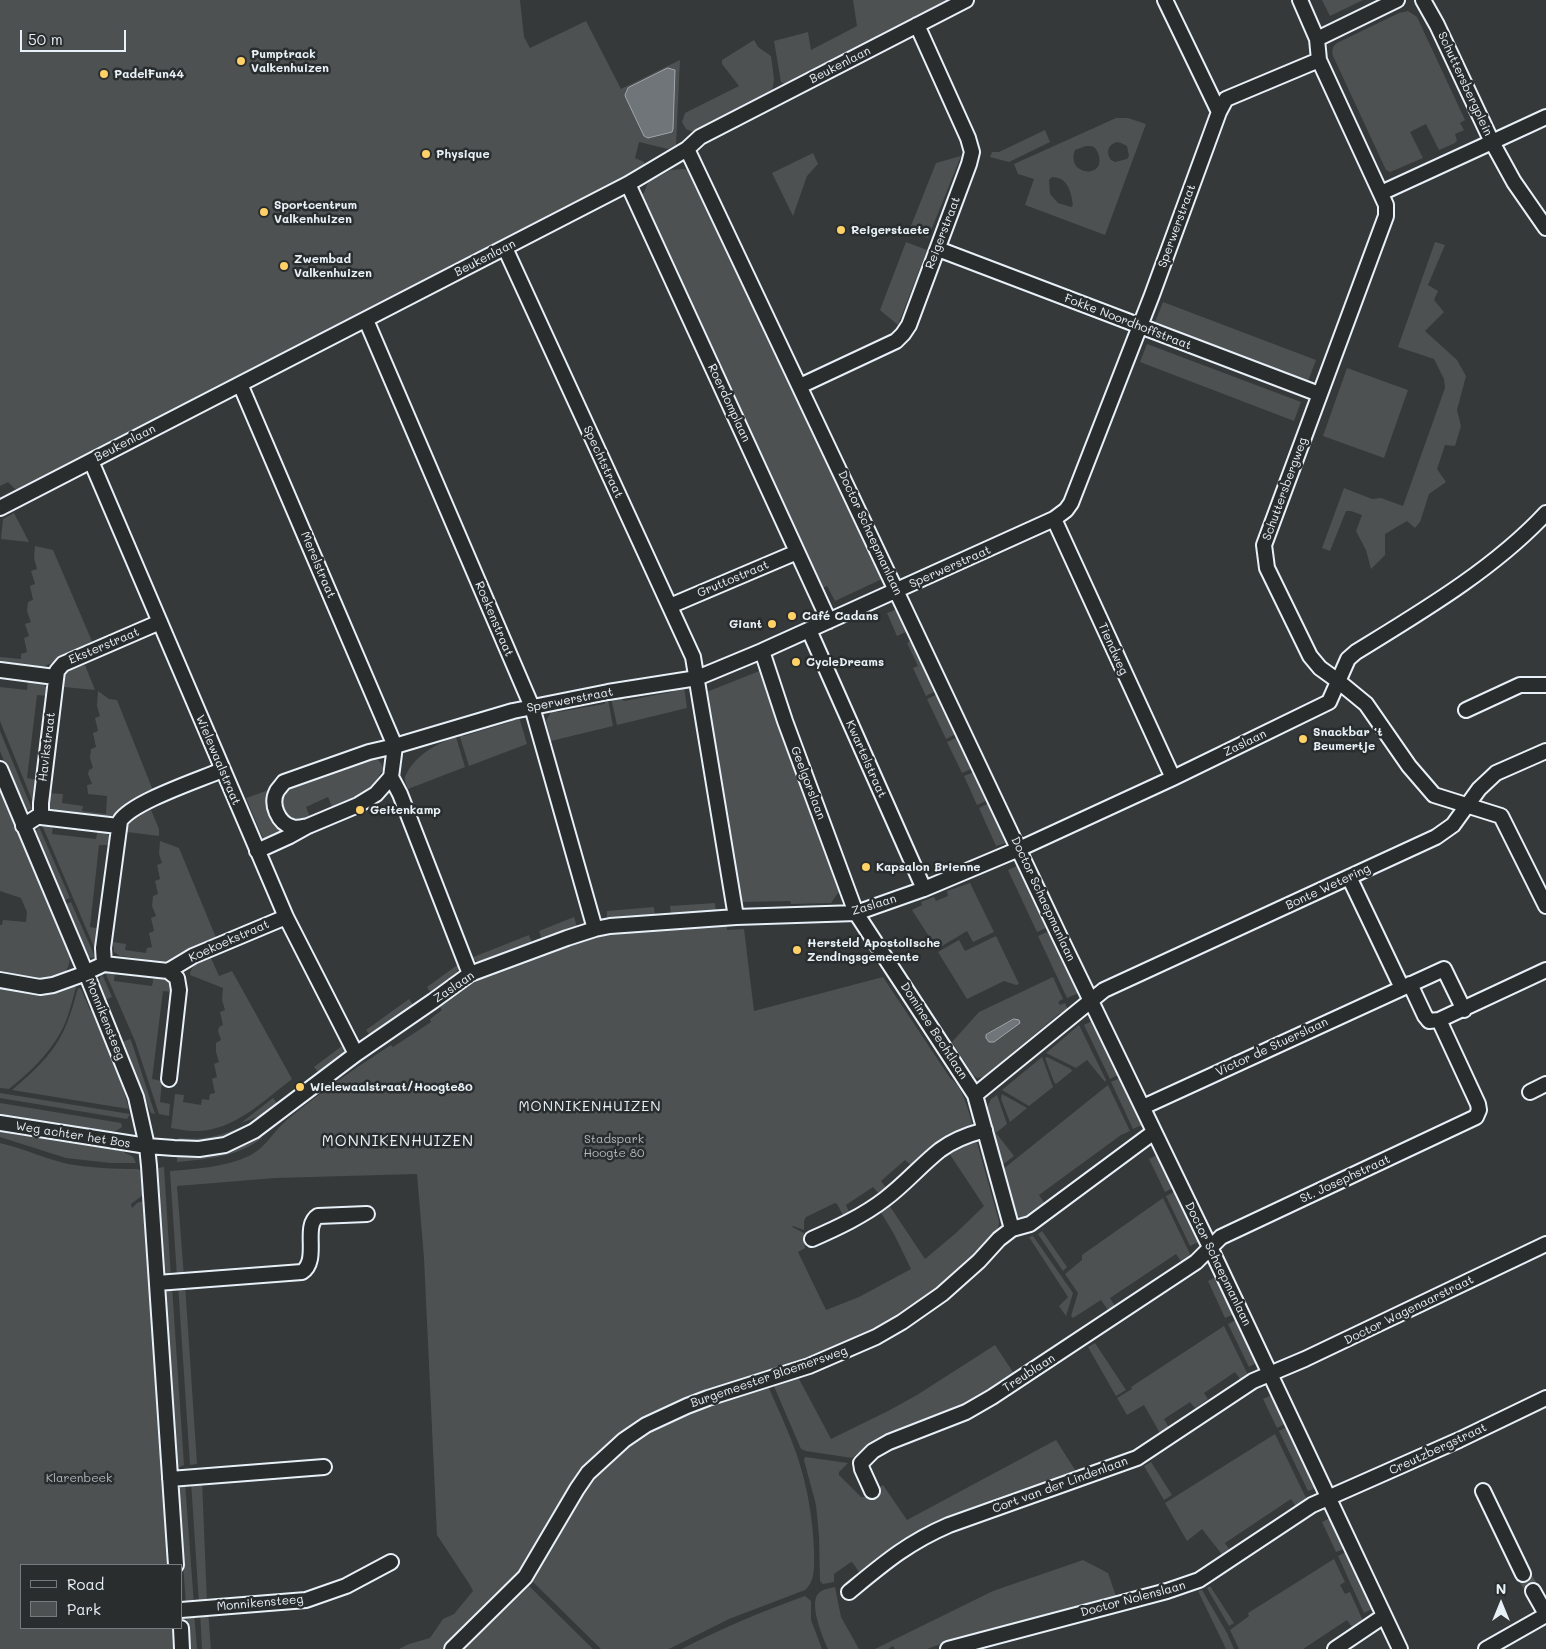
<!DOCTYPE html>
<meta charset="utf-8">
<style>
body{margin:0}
#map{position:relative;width:1546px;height:1649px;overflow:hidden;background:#35393a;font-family:Mali,sans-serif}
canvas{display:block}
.legend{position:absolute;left:20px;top:1564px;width:162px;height:65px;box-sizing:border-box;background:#2a2d2e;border:1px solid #767b7f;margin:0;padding:6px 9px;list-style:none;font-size:15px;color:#e8f1f8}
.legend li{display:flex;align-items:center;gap:10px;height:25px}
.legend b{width:25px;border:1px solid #767b7f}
.north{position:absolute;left:1476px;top:1579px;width:50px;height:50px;-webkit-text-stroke:4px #2a2d2e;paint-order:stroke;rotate:0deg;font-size:14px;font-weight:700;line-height:20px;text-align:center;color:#e8f1f8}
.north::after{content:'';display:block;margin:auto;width:18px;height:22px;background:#e8f1f8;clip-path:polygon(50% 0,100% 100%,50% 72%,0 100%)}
.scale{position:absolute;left:20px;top:30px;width:106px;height:22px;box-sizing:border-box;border:2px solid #e8f1f8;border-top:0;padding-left:6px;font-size:15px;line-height:18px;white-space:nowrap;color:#e8f1f8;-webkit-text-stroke:4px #2a2d2e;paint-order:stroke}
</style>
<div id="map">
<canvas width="1546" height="1649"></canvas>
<ul class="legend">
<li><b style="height:6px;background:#2a2d2e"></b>Road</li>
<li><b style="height:14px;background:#4d5152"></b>Park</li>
</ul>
<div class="north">N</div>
<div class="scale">50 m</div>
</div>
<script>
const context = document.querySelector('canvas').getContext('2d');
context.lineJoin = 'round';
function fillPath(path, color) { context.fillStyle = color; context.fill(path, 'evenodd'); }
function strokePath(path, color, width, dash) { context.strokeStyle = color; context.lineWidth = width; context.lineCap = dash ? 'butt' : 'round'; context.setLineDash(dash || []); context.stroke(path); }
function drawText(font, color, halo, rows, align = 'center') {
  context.font = font + ' Mali,sans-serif'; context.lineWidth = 5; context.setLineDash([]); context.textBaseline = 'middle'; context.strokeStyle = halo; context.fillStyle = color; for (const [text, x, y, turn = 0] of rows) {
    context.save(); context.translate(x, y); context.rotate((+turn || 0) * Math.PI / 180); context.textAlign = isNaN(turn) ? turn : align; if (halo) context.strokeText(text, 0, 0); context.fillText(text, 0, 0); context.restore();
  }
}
fillPath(new Path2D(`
 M0,0h520l4,37 6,11 56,-27 35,68 59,-29 -4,85 -8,4 -29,-7 -4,16 9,4 1,3 -3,4 -365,189 -47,22 -207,108 -8,1 -7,-7 -8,4z
 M853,0h98l-164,85 -6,-3 -7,-41 34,-9 3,18 46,-24z
 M1322,0h41l-33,16z
 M1408,11l9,6 48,103 -5,3 4,7 -9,4 2,6 -2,3 -16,7 -13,-26 -16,8 13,26 -33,14 -4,-2 -53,-114c-2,-6 0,-11 6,-14l60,-29z
 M754,40l4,7 13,9 3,23 -2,13 -75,39 -4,1 -7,-3 -4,-7 3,-9 54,-27 -17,-22v-4z
 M1116,118h12l18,6 -41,111 -80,-30 9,-26 -16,-5 -4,-10zM1117,142l4,1 6,3 2,10 -2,3 -12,3 -4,-2c-5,-7 -4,-15 6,-18zM1086,146c7,0 9,0 12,7 10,27 -33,23 -23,-3zM1052,177c16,0 19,15 21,28l-2,2 -13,-4 -8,-9 -1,-14z
 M1045,130l5,12 -41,20 -19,-5 2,-5h7z
 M813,153l5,11 -11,12 -14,40 -21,-43z
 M961,156l-33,82 -19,-7 27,-68z
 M683,169l6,1 192,406 1,3 -47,22 -8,-15 -7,3 -180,-394 4,-2 4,-11 23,-12z
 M906,242l21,8 -29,75 -18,-15z
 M1435,242l10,3 -17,40 10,6 -4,9 10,12 -19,19 32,29 9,16 -9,34 4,16 -6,20 -10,-1 -8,24 9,13 -17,12 -9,28 -5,6 -8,-7 -22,13v21l-14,14 -5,-19 -10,-19 6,-16 -11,-4h-5l-16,40 -8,-3 22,-60 28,11 9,-1 22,8 42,-118 -1,-9 -10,-20 -36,-12z
 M1163,302l153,58 -8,21 -153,-59z
 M1147,344l154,58 -7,19 -154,-59z
 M1347,368l61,22 -24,68 -61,-22z
 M14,513l15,29 -28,-3 2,-20z
 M35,546l18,4 41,96 -57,23 -37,-4v-8l21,2v-5l6,-2 -3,-14 5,-2 -4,-12 6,-2 -4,-11 1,-9 5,-2 -3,-14 5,-2 -4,-13 6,-2 -3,-11z
 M897,609l11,22 -11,5 -10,-23z
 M912,640l24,51 -10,5 -13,-28 5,-2 -11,-23z
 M85,665l10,25 -31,-3 1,-12 7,-7z
 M762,670l80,221 -4,2 -7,10 -40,1 -1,-3 -51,1 -35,-209z
 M28,680c11,1 20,3 20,16l-11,-1 -10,83 10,2 -3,25 -34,-84v-34l27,3z
 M675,687h9l3,21 -70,17 -6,-27 9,-1 4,4 48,-9z
 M98,691l11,8 8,1 37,93 -22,10 -23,15 -56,-6 -6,-6v-13l16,1 -1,9 21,3 -1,5 24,3 1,-18 -19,-2 -1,-9 5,-1 -4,-10 1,-4 4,-2 -3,-10 1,-9 5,-2 -3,-14 5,-2 -3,-13 5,-2 -3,-10z
 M938,694l18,40 -10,5 -19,-40z
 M608,699l5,27 -62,15 -5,-20 5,-9v-3l7,3 46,-8z
 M519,717l8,27 -58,22 -10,-32 5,2 46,-14 3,-4z
 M0,731l32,78c-4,2 -7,1 -9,-2l-23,-56z
 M456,737l9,30 -57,22 -3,-8v-4c9,-21 30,-33 51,-40z
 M958,737l15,31 -11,5 -15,-31z
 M372,758c7,1 10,5 11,11l-12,20 -3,3 -36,15 -4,-10 -22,10 4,10 -12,5 -6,-1c-10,-10 -14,-21 -4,-33z
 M974,772l14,28 -11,5 -13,-29z
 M0,790l70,165c0,38 -46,24 -70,20v-50h2l1,-5 23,2 1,-10 -6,-14 -21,-7z
 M269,790l1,2c-6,17 1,31 17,40l-22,11 -19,-45z
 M989,803l17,37v3l-10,3 -17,-38z
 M151,810l8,19v7l-32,-4c1,-14 12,-17 24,-22z
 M46,823l7,1 -1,10 44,5 2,-10c9,3 14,6 12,16h-11l-9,82 10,2 -3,25 -55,-129z
 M39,827l31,71 -7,3 -27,-64v-6z
 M160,841l19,7 38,92 -51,22 -46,-6 -6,-4 -1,-10 13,2 -1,6 21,3 1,-5 5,-1 -3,-14 5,-2 -3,-13 5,-2 -4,-10 1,-10 5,-2 -3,-13 5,-2 -3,-14 5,-2 -3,-9z
 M1017,866l31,61 -11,5 -29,-62z
 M970,883l24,49 -21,10 -6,-11 -30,18 -25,-39 10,-5 -1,-3 13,-5 2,4 12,-5 -1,-5z
 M71,902l24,55 -3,1 -6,-3 -22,-50z
 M715,903l1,9 -45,3 -1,-9z
 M654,907l1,9 -48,4v-9z
 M574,917l3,10 -35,13 -3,-9z
 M727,925v5l17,-1 10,82 129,-34 67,101c14,10 18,33 23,48l-25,12 -36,28 -7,-6 -24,21 6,8 -7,6 -7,-8 -27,18 4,9 -4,2 -3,-1 -6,-11 -2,-1 -29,14 -2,4v9l-11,-4 -1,1 12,6 1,15 -7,4 28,58 33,-13 52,-28 -17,-35 -14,-23 9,-6 36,54 31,-26 28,-27 -35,-53 27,-14 23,82c1,13 -17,26 -26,35 -41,40 -90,74 -144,95 -48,19 -99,30 -147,50 -52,21 -93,54 -123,102 -13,21 -24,44 -38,65 -9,13 -22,24 -34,35 -15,15 -30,31 -45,46h-43l10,-5 21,-6 13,-19 11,-5 19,-23 -3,-6 -33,-50 -13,-277 -7,-84 -142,4 -98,8 7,91h-7l-7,-106c26,-2 55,-4 79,-15 17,-8 25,-26 39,-37 33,-27 67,-51 103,-74l2,2 38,-25 -1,-3 12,-9 -2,-3c16,-14 29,-24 48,-33l103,-37 17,-4z
 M1049,931l30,62 -12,5 -29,-62z
 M529,935l3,8 -49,18h-6l-6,-3z
 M996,936l23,48 -3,1 -12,-4 -37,18 -29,-47 21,-12 6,11z
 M211,958l8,18 13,-5 60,108c-29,22 -59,53 -98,52 -7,0 -15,-2 -23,-3l4,-34 9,1 -1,7 18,3 1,-6 7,1 1,-6 5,-1 -3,-14 5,-2 -3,-13 5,-2 -3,-10v-9l5,-3 -3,-9 1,-4 4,-2 -3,-13 5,-2 -3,-10 1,-12 -33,-13c1,-11 11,-13 21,-17z
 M456,966h3l-3,8 -26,18 -3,-5z
 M110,970l5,1 -1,10 38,5 2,-10c13,2 16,2 19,16l-10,-1 -11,88 10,2 -2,21 10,2 -1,12 -10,-2 -24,-73 -30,-69z
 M102,974l10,23 -7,3c-4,-9 -9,-17 -3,-26z
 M1053,977l10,22 -5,3 2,3 5,-2 4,9 -2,2 -7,-1 -77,64 -6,1 -4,-3 -21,-33 27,-30z
 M0,986l76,1c-3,11 -6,23 -10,34 -11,27 -34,50 -57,68l-9,-1z
 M78,988l3,1 9,21 3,-1 21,49 15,51 -117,-19c20,-17 40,-35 51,-58 7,-14 11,-30 15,-44z
 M409,999l4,6 -43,30 -4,-5z
 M1092,1021l26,54 -8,4 -26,-54z
 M1079,1025l27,55 -1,2 -18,-22 -11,8 -30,-15z
 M130,1039l2,4 23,71 -4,-1 -29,-71z
 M346,1043c1,14 -17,23 -27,30l-5,-6z
 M1042,1057l11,30 -24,19 -27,-16z
 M1047,1057l24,12 1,2 -16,13 -2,-2 -9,-24z
 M1120,1078l22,47 -9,4 -22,-47z
 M1108,1085l22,46 -9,4 -82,60 7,10c-9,6 -19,17 -30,10l-14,-45z
 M0,1093l130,21 -3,5 -127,-21z
 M1002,1094l25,14 -17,14 -9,-23z
 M997,1095l10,29 -11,9 18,23 -13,10 -15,-56 5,-11z
 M273,1098l5,7 -13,9 -24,9z
 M0,1103l121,20 1,4 -6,4 -8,2 -108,-17z
 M252,1122l1,2c-29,15 -42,19 -75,18l1,-4c29,3 47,-4 73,-16z
 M0,1131l120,19 13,7 3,6h-25l-45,-5 -66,-21z
 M260,1136l2,2c-24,19 -56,21 -85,24v-7c30,3 58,-3 83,-19z
 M0,1143c23,5 45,16 68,21 23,4 46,5 70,5l3,2 2,24 -12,9 1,4 5,-5 6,-2 25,361 -3,3h-144v63h151l1,21h-173z
 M1157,1155l16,33 -8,4 -16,-33z
 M164,1167l7,111h-8l-7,-105 2,-5z
 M1174,1192l25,50 -9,4 -24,-50z
 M1163,1198l29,60 -9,6 -7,-10 -66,44 6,10 -6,5 -9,-13 -28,18 -2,-2 7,-23 -13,-19 17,-14v-5z
 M1042,1231l25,36 -4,4 -25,-37z
 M1033,1236l40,57 -7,23 -7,-10 9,-9 -39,-60z
 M1216,1277l18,37 -9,4 -17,-37z
 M178,1284h7l12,180 -7,1z
 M172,1286l12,179 -8,4 -12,-182z
 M1236,1320l19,39 1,4 -7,4 -21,-43z
 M1224,1326l25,51 -7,5 -7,-10 -31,21 4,6 -13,9 -5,-6 -26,17 6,10 -9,6 -17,-30 -17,10 -10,-17 15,-9 -1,-2z
 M1095,1343l31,47 -10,6 -28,-49z
 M995,1345l20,30c-23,14 -44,28 -68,38 -33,14 -68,21 -95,45l-46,-7 -5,-2 -28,-65 25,-7 33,62 57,-28 29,-16z
 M768,1386c12,28 26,56 34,86 7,25 11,52 12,79 0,13 2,30 -9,39l-76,29 -60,30h-68l-70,-69c7,-12 15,-24 22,-36 9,-17 17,-34 28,-50 46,-65 115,-85 187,-108z
 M1272,1395l13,29 -8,4 -14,-29z
 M1287,1427l28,61 -7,3 -29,-60z
 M1275,1434l33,68 -11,6 -6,-9 -66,44 6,9 -7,5 -22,-28 -15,12 -22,-38z
 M1056,1440l21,33 -128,45 -30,13 -27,17 -30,24h-3l-6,-9 -2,-1 -17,12v8l-11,2 -3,-3 -1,-45 -3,-31 -12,-45 1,-3 43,6 -9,9v3l22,22h3l19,-12 24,35z
 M1151,1462l21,33 -8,5 -20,-34z
 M202,1479l5,125h-8l-8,-123z
 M185,1482l9,123h-8l-9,-122z
 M1330,1518l14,31 -8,3 -14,-30z
 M1346,1552l25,53 1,4 -8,4 -26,-57z
 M1334,1559l11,23 -5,3 5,9 5,-2 14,31 -10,7 -7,-10 -44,29h-64l-9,-19 19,-14 -1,-3z
 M1083,1560l25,13 8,23 -167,45 -22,8h-32l-2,-3 -5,3h-13l118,-58z
 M527,1584l66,65h-130z
 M1210,1586l24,37 -5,3 -22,-38z
 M835,1587l6,30 18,32h-31c-5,-11 -21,-48 -8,-57 4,-3 11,-4 15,-5z
 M1202,1590l25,43 7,16h-8l-28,-58z
 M805,1596l6,5v19l11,29h-140c40,-21 81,-38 123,-53z
 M200,1611h8l3,38h-9z
 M186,1612h8l3,37h-8z`), '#4d5152');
const water = new Path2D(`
 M668,68l7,2 -2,59 -1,3 -24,6 -4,-2 -18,-38 -1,-3 3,-7z
 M1014,1019l5,1 1,3 -26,19h-5l-3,-4v-3z`);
fillPath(water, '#707579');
strokePath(water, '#a0a7ac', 1);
strokePath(new Path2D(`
 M1523,1574l10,17`), '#505556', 14, [14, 7]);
const street = new Path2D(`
 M1165,0l54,112
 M1300,0l17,39 2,21 67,145v11l-122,329 3,23 43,88 10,12 18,13 28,23 43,62 25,29 67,21 45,90
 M1317,39l80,-39
 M1546,117l-54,25 22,40 32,46
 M687,149l373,788 150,310 190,402
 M628,184l201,437
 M1381,193l111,-51 -55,-117 -14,-25
 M505,248l188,409 43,260
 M938,249l381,145
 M366,320l166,387 63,222
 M240,384l155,362
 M800,386l96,-45 7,-7 6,-9 60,-161 3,-12 -4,-14 -51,-113
 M91,461l195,456 70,137
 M0,508l628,-324 59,-35 13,-12 266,-137
 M1054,519l119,259
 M670,606l127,-54
 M809,630l115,259
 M762,651l23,70 71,192 119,182 37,134
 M0,670l55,7
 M1466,710l54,-25h26
 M0,769l86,204 50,124 11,49 2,20 27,399
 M391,777l9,17 70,180
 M41,817v-14l16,-132 6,-7 97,-42
 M23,826l14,-9h4l77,9
 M308,826c-5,1 -11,3 -16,1 -14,-4 -22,-23 -15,-36 2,-3 5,-6 7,-9l85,-30 26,-6 118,-35 95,-19 89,-14 65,-27 292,-132 12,-9 5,-7 81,-208 67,-183 7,-13 93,-39
 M257,851l33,-15 18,-10 50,-21 18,-11 15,-17 4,-31
 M1349,877l53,111
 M104,964l-1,-16 17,-127c12,-19 79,-41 102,-51
 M168,971l9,7 2,12 -10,89
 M0,980l40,7 13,-2 25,-9 26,-12 64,7 25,-15 93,-39
 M1439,1020l107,-50
 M1530,1092l16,-8
 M975,1095l129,-105 332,-153 17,-12 26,-36 17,-16 50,-22
 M1143,1107l301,-138 20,41
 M0,1123l147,23 27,2 25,1 26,-4 29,-14 102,-77 77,-53 37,-27 97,-36 28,-9 15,-3 126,-9 120,-4 68,-24 95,-40 154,-71 156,-76 19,-43 8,-7c65,-40 138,-83 190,-139
 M812,1239c25,-11 51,-23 73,-40 20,-15 36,-34 55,-49 12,-9 30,-16 45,-20
 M157,1283l145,-11c18,-12 0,-46 16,-56l49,-2
 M170,1479l154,-12
 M872,1491l-10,-22 -1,-6 12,-12 16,-9 77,-30 26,-15 204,-135 25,-25 255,-120 3,-7 -1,-6 -39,-84 -10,1 -4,-5 -15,-32
 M1483,1491l40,83
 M1533,1591l13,23
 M849,1592c34,-28 58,-49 100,-67l188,-67 116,-77 52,-22 241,-115
 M181,1610l125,-10 40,-14 45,-24
 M181,1628l1,21
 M452,1649l73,-72 52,-88 11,-16 36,-33 22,-15 41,-19 21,-8 101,-32 67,-29 26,-15 40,-28 37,-33 20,-22 13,-10 18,-5 124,-92
 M948,1649l219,-58 32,-11 113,-75 147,-65 87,-42
 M1335,1649l49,-33
 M1486,1649l60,-34`);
strokePath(street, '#e8f1f8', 18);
strokePath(street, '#2a2d2e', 14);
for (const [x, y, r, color] of [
 [241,61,5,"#ffd166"],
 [104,74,5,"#ffd166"],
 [426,154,5,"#ffd166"],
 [264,212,5,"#ffd166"],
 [841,230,5,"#ffd166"],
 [284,266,5,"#ffd166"],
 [792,616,5,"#ffd166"],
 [772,624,5,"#ffd166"],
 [796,662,5,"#ffd166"],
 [1303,739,5,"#ffd166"],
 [360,810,5,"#ffd166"],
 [866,867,5,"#ffd166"],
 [797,950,5,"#ffd166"],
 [300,1087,5,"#ffd166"]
]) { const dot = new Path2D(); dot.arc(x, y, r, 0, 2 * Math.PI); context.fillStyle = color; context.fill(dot); strokePath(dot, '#2a2d2e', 2); }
drawText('bold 12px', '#e8f1f8', '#2a2d2e', [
 ["Pumptrack",251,54],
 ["Valkenhuizen",251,68],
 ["PadelFun44",114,74],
 ["Physique",436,154],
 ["Sportcentrum",274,205],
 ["Valkenhuizen",274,219],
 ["Reigerstaete",851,230],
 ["Zwembad",294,259],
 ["Valkenhuizen",294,273],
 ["Café Cadans",802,616],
 ["Giant",762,624,"right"],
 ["CycleDreams",806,662],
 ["Snackbar 't",1313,732],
 ["Beumertje",1313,746],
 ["Geitenkamp",370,810],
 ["Kapsalon Brienne",876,867],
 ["Hersteld Apostolische",807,943],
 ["Zendingsgemeente",807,957],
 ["Wielewaalstraat/Hoogte80",310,1087]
], 'left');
drawText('12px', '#e8f1f8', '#2a2d2e', [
 ["Beukenlaan",840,65,-27],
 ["Schuttersbergplein",1465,84,65],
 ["Sperwerstraat",1177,226,-70],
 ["Reigerstraat",943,233,-69],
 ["Beukenlaan",485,258,-27],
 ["Fokke Noordhoffstraat",1128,322,21],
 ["Roerdomplaan",729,403,65],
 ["Beukenlaan",125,443,-27],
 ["Spechtstraat",603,462,65],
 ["Schuttersbergweg",1285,489,-70],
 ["Doctor Schaepmanlaan",870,533,65],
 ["Merelstraat",318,565,67],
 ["Sperwerstraat",950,567,-24],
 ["Gruttostraat",733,579,-23],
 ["Roekenstraat",494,619,67],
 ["Eksterstraat",104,646,-23],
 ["Tiendweg",1113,649,66],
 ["Sperwerstraat",570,700,-11],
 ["Zaslaan",1245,743,-26],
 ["Havikstraat",47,747,-83],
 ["Kwartelstraat",866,759,66],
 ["Wielewaalstraat",218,760,67],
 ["Geelgorslaan",808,783,69],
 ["Bonte Wetering",1328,887,-25],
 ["Doctor Schaepmanlaan",1043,899,65],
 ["Zaslaan",874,905,-17],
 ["Koekoekstraat",229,941,-24],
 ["Zaslaan",454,987,-34],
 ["Monnikensteeg",105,1019,68],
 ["Dominee Bechtlaan",934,1031,57],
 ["Victor de Stuerslaan",1272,1047,-25],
 ["Weg achter het Bos",73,1135,9],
 ["St. Josephstraat",1345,1179,-25],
 ["Doctor Schaepmanlaan",1218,1264,64],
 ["Doctor Wagenaarstraat",1409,1310,-26],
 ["Treublaan",1029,1373,-33],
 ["Burgemeester Bloemersweg",769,1377,-19],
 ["Creutzbergstraat",1438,1449,-25],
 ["Cort van der Lindenlaan",1060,1485,-20],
 ["Doctor Nolenslaan",1133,1599,-15],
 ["Monnikensteeg",260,1603,-5]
]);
drawText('12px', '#b2b9be', '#2a2d2e', [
 ["Stadspark",614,1139],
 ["Hoogte 80",614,1153],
 ["Klarenbeek",79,1478]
]);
context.letterSpacing = '1px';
drawText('14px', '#e8f1f8', '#2a2d2e', [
 ["MONNIKENHUIZEN",590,1107]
]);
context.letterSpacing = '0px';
context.letterSpacing = '1px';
drawText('15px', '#e8f1f8', '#2a2d2e', [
 ["MONNIKENHUIZEN",398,1141]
]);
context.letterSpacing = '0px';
</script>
